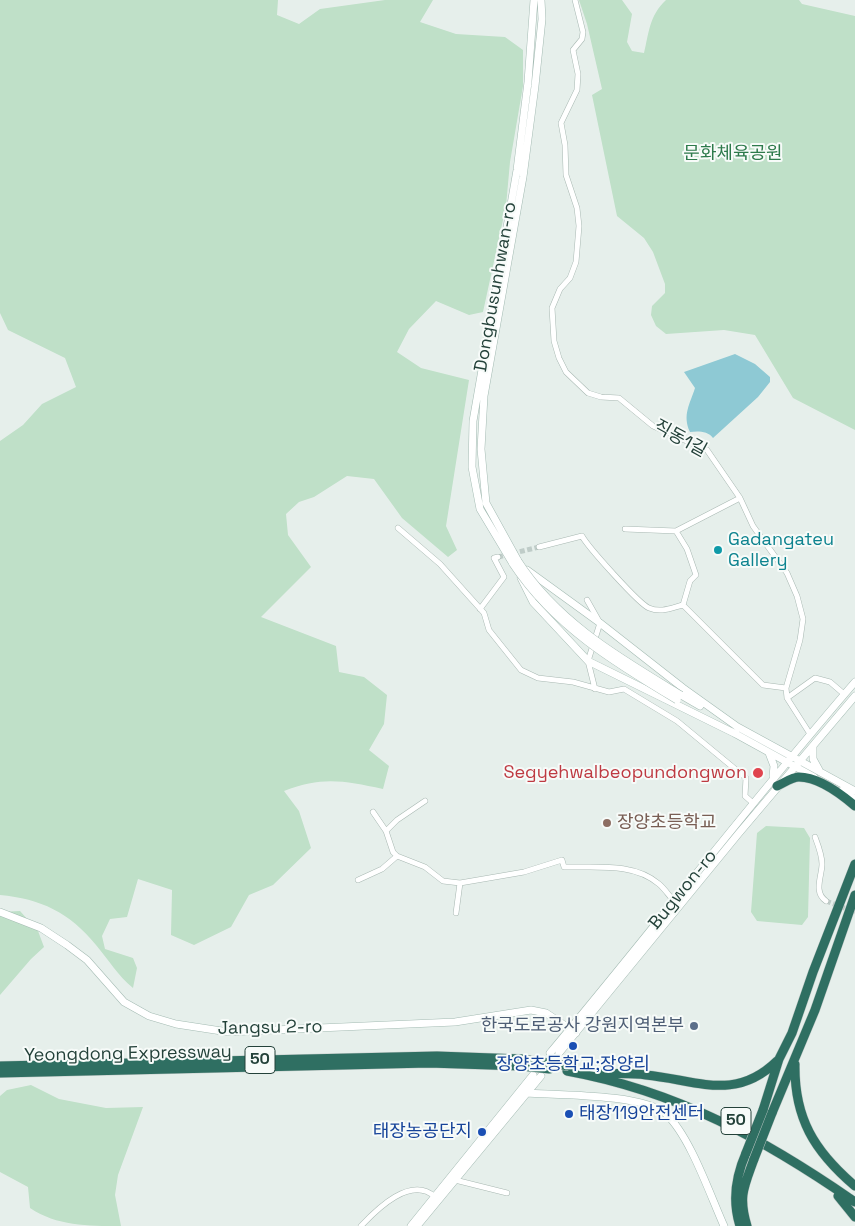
<!DOCTYPE html>
<meta charset="utf-8">
<style>
body{margin:0}
canvas{display:block;background:#e6efeb}
</style>
<canvas width="855" height="1226"></canvas>
<script>
const context = document.querySelector('canvas').getContext('2d');
context.lineJoin = 'round';
function fillPath(path, color) { context.fillStyle = color; context.fill(path, 'evenodd'); }
function strokePath(path, color, width, dash) { context.strokeStyle = color; context.lineWidth = width; context.lineCap = dash ? 'butt' : 'round'; context.setLineDash(dash || []); context.stroke(path); }
function drawText(font, color, halo, rows, align = 'center') {
  context.font = font + ' "Space Grotesk","Noto Sans KR",sans-serif'; context.lineWidth = 4; context.setLineDash([]); context.textBaseline = 'middle'; context.strokeStyle = halo; context.fillStyle = color; for (const [text, x, y, turn = 0] of rows) {
    context.save(); context.translate(x, y); context.rotate((+turn || 0) * Math.PI / 180); context.textAlign = isNaN(turn) ? turn : align; if (halo) context.strokeText(text, 0, 0); context.fillText(text, 0, 0); context.restore();
  }
}
fillPath(new Path2D(`
 M0,0h278l-1,15 22,9 21,-15 65,-9h48l-13,22 36,12 49,3 18,13v36l-13,76 -4,44 -23,106 -14,3 -33,-14 -27,28 -12,23 24,16 48,12 -23,146 11,24 -9,7 -46,-39 -28,-39 -27,-3 -33,21 -15,5 -13,12 2,21 23,32 -50,50 75,29 3,26 25,5 23,18 -3,29 -15,26 20,16 -6,23c-39,-8 -60,-13 -99,2l15,20 12,37 -38,37 -24,10 -18,32 -37,18 -23,-10 1,-45 -34,-11 -11,38 -17,2 -8,17 3,13 28,9 4,10 -4,20c-15,-12 -25,-29 -37,-43 -27,-33 -55,-46 -96,-50v-454l23,-16 19,-21 34,-17 -11,-29 -57,-28 -8,-17z
 M579,0h43l10,14 -5,28 5,9 12,2c5,-20 5,-37 22,-53h133l3,4 53,12v414l-62,-32 -38,-63 -31,-5 -58,4 -10,-8 -5,-11 1,-9 13,-13v-9l-12,-32 -9,-14 -27,-22 -25,-121 10,-6 -15,-65z
 M766,826l38,2 6,10 -2,79 -6,8 -45,-4 -6,-9 6,-79z
 M20,911l18,20 6,16 -13,12 -31,36v-83z
 M31,1085l28,14 47,9 37,-1 -25,68 -3,20 6,31c-34,0 -64,0 -91,-18l-2,-21 -28,-15v-76l7,-6z`), '#bfe0c8');
fillPath(new Path2D(`
 M735,354l20,10 15,13v5l-12,15 -45,41c-5,-7 -15,-7 -23,-6 -8,-17 0,-28 5,-44l-11,-16z`), '#8ec9d4');
strokePath(new Path2D(`
 M498,557l41,-10
 M826,901l29,11`), '#bfccc8', 5, [5, 2.5]);
const street = new Path2D(`
 M575,0l8,32 -1,7 -9,11 5,24 -1,16 -16,33 4,22 1,30 11,33 2,18 -3,36 -6,16 -10,11 -8,19 2,33 5,17 7,14 22,21 13,4 18,1 34,28 54,24 33,48 13,28 34,47 10,23 6,23 -3,21 -14,48 1,10 23,36
 M398,528l42,36 44,49 5,17 32,40 17,8 35,4 36,10 15,-3 53,32 69,57 -1,18 8,7
 M625,529l51,2 64,-33
 M676,531l11,18 9,26 -6,6 -7,24
 M539,547l43,-11c6,11 57,68 67,72 12,5 22,0 34,-3l80,80 23,3
 M587,600l13,23 -12,38 7,28
 M480,609l24,-32 -10,-19 4,-1
 M787,698l28,-20 15,4 14,12
 M373,812l13,19 7,21 4,4 28,11 18,14 17,2 64,-11 38,-12 2,7c31,1 69,-5 95,17 6,5 10,12 16,18
 M386,831l11,-11 28,-19
 M815,837c3,8 7,18 7,27 0,12 -9,28 4,37
 M358,880l24,-11 15,-13
 M456,913l4,-30
 M455,1180l52,13
 M361,1226c16,-17 50,-51 74,-29`);
const secondary = new Path2D(`
 M518,561l-32,-58 -5,-54 3,-53 39,-219 12,-91 7,-67 -1,-19
 M513,564l-33,-55 -8,-42 1,-46 44,-251 11,-88 6,-82
 M527,570l73,53 83,65 56,40
 M521,578l12,24 55,59 148,73
 M681,695l19,11
 M736,726l119,65
 M734,733l80,44
 M813,746v13l6,11
 M769,753l5,13 -1,10
 M841,791l14,8
 M0,912l41,16 26,17 20,15 37,42 25,14 27,8 52,8 227,-10 76,-12 15,3 30,20
 M550,1053c103,-123 200,-250 305,-371
 M559,1053l180,-220 116,-137
 M527,1093c31,2 117,1 139,21 24,22 44,81 58,112
 M411,1226l122,-151
 M417,1226l124,-150`);
const highway = new Path2D(`
 M777,786c7,-3 15,-9 22,-9 20,0 42,17 56,29
 M795,1064c-1,54 19,87 60,122
 M0,1066l437,-10 84,3
 M567,1071c110,20 197,68 288,131
 M0,1073l429,-10 92,3
 M604,1073c14,1 28,0 42,2 51,5 89,27 131,-14
 M763,1110l16,-51 13,-26 21,-61 42,-108
 M772,1113l43,-103 40,-115
 M838,1196l17,21
 M740,1226c-8,-25 -5,-48 6,-73
 M747,1226c-9,-30 -3,-39 7,-67`);
strokePath(street, '#a8b8b2', 6);
strokePath(secondary, '#a4bbb3', 8);
strokePath(highway, '#c2cac8', 10);
strokePath(street, '#fff', 5);
strokePath(secondary, '#fff', 7);
strokePath(highway, '#2f6f62', 9);
const secondaryBridge = new Path2D(`
 M518,561c39,61 102,97 163,134
 M513,564c41,62 102,99 164,136`);
const highwayBridge = new Path2D(`
 M521,1059l48,7
 M521,1066l29,3
 M746,1153l17,-43
 M754,1159l18,-46`);
strokePath(secondaryBridge, '#a4bbb3', 8, []);
strokePath(highwayBridge, '#c2cac8', 10, []);
strokePath(secondaryBridge, '#fff', 7);
strokePath(highwayBridge, '#2f6f62', 9);
for (const [x, y, r, color] of [
 [718,550,5,"#0f9aa8"],
 [758,773,6,"#e0444e"],
 [607,823,5,"#8d6e63"],
 [694,1026,5,"#5c6f8a"],
 [573,1046,5,"#1a4fb4"],
 [569,1114,5,"#1a4fb4"],
 [482,1132,5,"#1a4fb4"]
]) { const dot = new Path2D(); dot.arc(x, y, r, 0, 2 * Math.PI); context.fillStyle = color; context.fill(dot); strokePath(dot, '#f7fbf9', 2); }
for (const [x, y, w] of [
 [260,1060,30],
 [736,1121,30]
]) { const box = new Path2D(); box.roundRect(x - w / 2, y - 13.5, w, 27, 4); context.fillStyle = '#f7fbf9'; context.fill(box); strokePath(box, '#24423a', 1); }
drawText('bold 16px', '#24423a', null, [
 ["50",260,1060],
 ["50",736,1121]
]);
drawText('18px', '#2d7a4b', '#f7fbf9', [
 ["문화체육공원",733,154]
]);
drawText('18px', '#24423a', '#f7fbf9', [
 ["Dongbusunhwan-ro",496,287,-80],
 ["직동1길",680,439,29],
 ["Bugwon-ro",683,890,-51],
 ["Jangsu 2-ro",270,1028,-1],
 ["Yeongdong Expressway",128,1054,-1]
]);
drawText('18px', '#0d838f', '#f7fbf9', [
 ["Gadangateu",728,540],
 ["Gallery",728,561]
], 'left');
drawText('18px', '#be3a42', '#f7fbf9', [
 ["Segyehwalbeopundongwon",747,773]
], 'right');
drawText('18px', '#785e54', '#f7fbf9', [
 ["장양초등학교",617,823]
], 'left');
drawText('18px', '#4e5e75', '#f7fbf9', [
 ["한국도로공사 강원지역본부",684,1026]
], 'right');
drawText('18px', '#164399', '#f7fbf9', [
 ["장양초등학교;장양리",573,1065],
 ["태장119안전센터",579,1114,"left"],
 ["태장농공단지",472,1132,"right"]
]);
</script>
